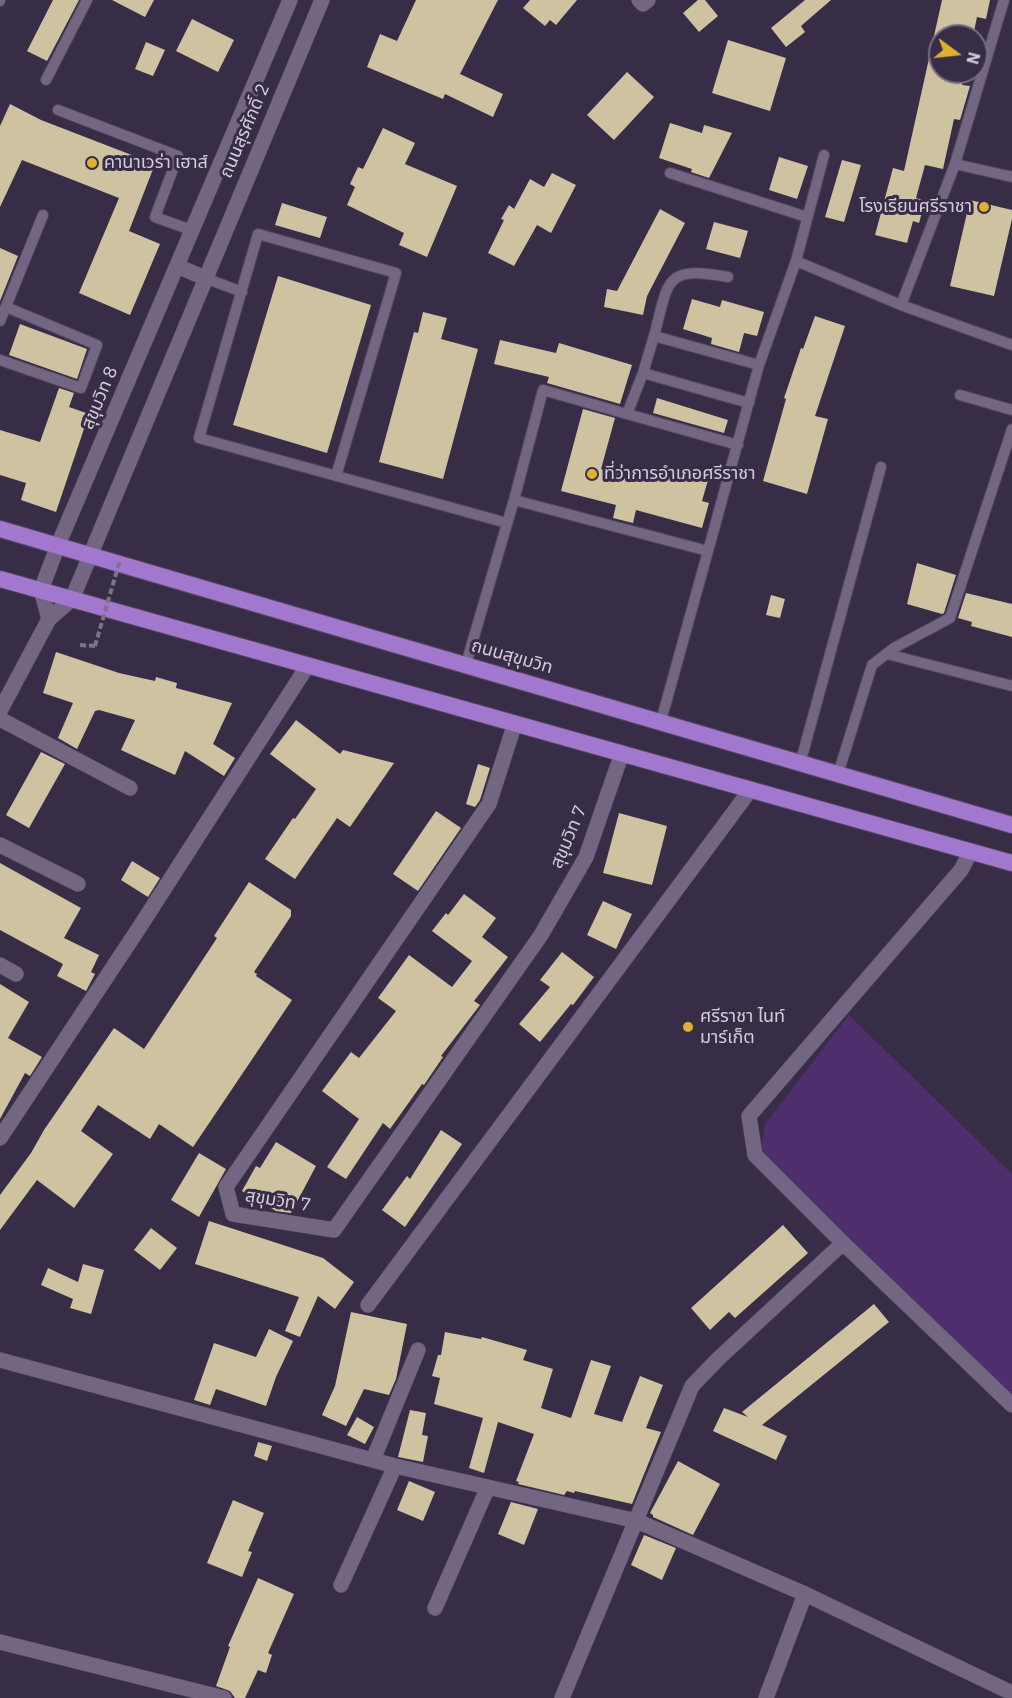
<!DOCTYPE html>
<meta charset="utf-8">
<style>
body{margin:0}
#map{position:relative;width:1012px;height:1698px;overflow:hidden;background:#382d46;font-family:"IBM Plex Sans",sans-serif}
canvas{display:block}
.north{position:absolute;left:928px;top:24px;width:60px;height:60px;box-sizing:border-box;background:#382d46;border:2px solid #776d82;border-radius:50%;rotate:105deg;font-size:16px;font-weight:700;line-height:24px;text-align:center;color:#d5cddd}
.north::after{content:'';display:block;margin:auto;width:21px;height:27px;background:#deb133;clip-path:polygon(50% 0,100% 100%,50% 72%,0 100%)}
</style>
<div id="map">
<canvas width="1012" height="1698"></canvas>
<div class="north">N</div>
</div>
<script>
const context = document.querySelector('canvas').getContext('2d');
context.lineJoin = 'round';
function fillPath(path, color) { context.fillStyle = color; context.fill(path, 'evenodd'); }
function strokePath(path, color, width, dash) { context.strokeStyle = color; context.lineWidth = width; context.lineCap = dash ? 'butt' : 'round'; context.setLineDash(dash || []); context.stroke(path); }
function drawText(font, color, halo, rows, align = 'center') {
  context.font = font + ' "IBM Plex Sans","Noto Sans Thai",sans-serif'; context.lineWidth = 6; context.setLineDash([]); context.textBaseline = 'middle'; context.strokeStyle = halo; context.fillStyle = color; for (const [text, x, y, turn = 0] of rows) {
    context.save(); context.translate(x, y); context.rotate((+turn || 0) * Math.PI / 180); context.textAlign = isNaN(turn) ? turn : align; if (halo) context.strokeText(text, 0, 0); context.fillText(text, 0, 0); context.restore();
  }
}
fillPath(new Path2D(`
 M849,1015l163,159v219l-116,-105 -110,-108 -25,-31 4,-25z`), '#4e2e6c');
fillPath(new Path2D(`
 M53,0h26l-32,61 -20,-10z
 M112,0h42l-9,17z
 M416,0h82l-38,74 43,20 -10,23 -48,-23 -2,5 -76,-32 13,-33 17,7z
 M530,0h47l-21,25 -6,-5 -5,6 -22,-18z
 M698,0h7l13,16 -19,16 -16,-19z
 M805,0h26l-30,26 4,6 -19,15 -15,-19z
 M942,0h48l-4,19 -9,-2 -4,19h-39z
 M192,19l42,21 -16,32 -42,-21z
 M934,36l6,1v35h25l-3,13 8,1 -10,34 -6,-1 -11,50 -18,-4 -9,33 9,3 -6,22 -6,-2 -6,22 -32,-8 18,-67 11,3z
 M728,40l58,18 -16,53 -58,-18z
 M146,42l19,8 -12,26 -18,-7z
 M627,72l27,25 -40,43 -27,-25z
 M10,104l31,16 114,44 -26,67 31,13 -30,71 -51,-22 40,-95 -97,-38 -22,47v-81z
 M670,123l32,10 2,-8 28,8 -23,45 -18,-6 1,-3 -33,-11z
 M383,128l32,15 -10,21 52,22 -30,71 -28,-12 5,-12 -57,-28 8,-18 -5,-3 8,-17 5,2z
 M779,157l29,9 -11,33 -28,-9z
 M842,160l19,5 -17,57 -19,-5z
 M552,173l24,12 -25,48 -14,-8 -23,41 -26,-13 16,-33 -3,-1 8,-14 5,4 16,-30 14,8z
 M970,200l42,10v9l-18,77 -44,-10z
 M282,203l45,14 -7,21 -45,-13z
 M660,209l25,14 -38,73 -4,19 -39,-8 3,-18 10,2z
 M714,222l34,9 -8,27 -34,-9z
 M0,248l18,8 -18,45z
 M278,276l93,29 -44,148 -94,-28z
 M692,299l28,8 2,-7 42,12 -7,24 -13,-3 -5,19 -28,-8 1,-6 -29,-9z
 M423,312l24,6 -6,21 37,10 -35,130 -64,-17 35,-130 4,1z
 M815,316l30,10 -30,90 13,3 -21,75 -44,-13 23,-82 -2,-1 17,-50 2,1z
 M20,324l67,25 -10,30 -68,-24z
 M500,340l56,13 3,-10 73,22 -12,39 -73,-21 2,-6 -55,-13z
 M59,388l15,5 -5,14 20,7 -33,98 -35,-12 5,-17 -26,-8v-45l40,12z
 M657,398l71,22 -4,13 -71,-20z
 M583,409l32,9 -14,51 47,13 4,-16 56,14 -6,21 7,2 -7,25 -66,-18 -3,13 -20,-5 3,-13 -55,-14z
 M917,563l39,12 -12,38 -2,1 -35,-10z
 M966,593l46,11v33l-41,-11 1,-4 -14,-4z
 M771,595l14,4 -5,19 -14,-3z
 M56,652l63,21 36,8 1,-4 21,6 -1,5 56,15 -19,41 22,14 -11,18 -39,-25 -10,24 -54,-25 14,-30 -36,-10 -4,1 -18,38 -19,-11 15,-35 -30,-10z
 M296,720l44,34 3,-4 51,13 -44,64 -13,-9 -42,61 -30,-20 28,-41 2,1 21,-30 -46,-35z
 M41,752l24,12 -36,64 -23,-13z
 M478,764l12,4 -10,32 -5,7 -9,-3z
 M436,811l25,17 -43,63 -25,-17z
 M619,813l48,13 -15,59 -49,-12z
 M132,861l28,17 -12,19 -27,-17z
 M0,863l81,45 -17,30 35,17 -8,17 4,2 -9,17 -29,-15 6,-12 -63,-34z
 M249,882l42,28v6l-37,56 3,2 -1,2 36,24 -99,147 -34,-23 -9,15 -52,-34 -17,26 32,23 -39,54 -37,-28 -37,50v-35l31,-42 13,-23 70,-102 30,21 73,-111 -3,-2z
 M464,894l32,24 -14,19 26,20 -34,44 6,4 -39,51 2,1 -19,28 -2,-1 -32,45 -7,-6 -37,56 -19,-12 32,-48 -37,-28 29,-39 8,6 37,-47 -18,-13 31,-43 43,32 20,-26 -40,-30 14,-18 2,2z
 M603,901l29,13 -16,35 -29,-14z
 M562,952l32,25 -21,28 -2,-1 -31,38 -21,-18 31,-37 -10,-7z
 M0,984l29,18 -21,36 34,19 -12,19 -5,-3 -25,46z
 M441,1130l21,14 -57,83 -23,-17 25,-34 3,3z
 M276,1142l40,24 -25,47 -15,-2 -34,-20 14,-25 4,2z
 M199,1153l27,16 -27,48 -28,-17z
 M209,1221l114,37 31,24 -19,27 -17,-13 -18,41 -15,-6 14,-34 -104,-33z
 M783,1225l25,28 -73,65 -6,-6 -19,18 -19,-22z
 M151,1228l26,20 -17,22 -26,-20z
 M83,1264l21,6 -13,44 -21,-6 3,-9 -32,-14 7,-17 30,14z
 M874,1304l15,18 -127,103 25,11 -11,24 -63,-29 11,-23 24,9 -6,-5z
 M351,1312l56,12 -11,55 -7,16 -25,-6 -18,37 -24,-11 13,-29z
 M269,1329l24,12 -17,36 -10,29 -50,-17 -6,16 -16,-5 20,-57 42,14z
 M445,1332l36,7 1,-2 45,13 -4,10 30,9 -12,39 30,10 20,-58 20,6 -17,48 28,8 18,-46 23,9 -17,43 15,4 -29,72 -57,-13 -1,2 -7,-2 -3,4 -46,-11 1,-2 -3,-1 18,-47 -36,-12 -14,51 -15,-5 14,-50 -49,-14 6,-26 -8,-2 6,-21h3z
 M410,1410l16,3 -4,22 6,1 -5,26 -25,-5z
 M357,1417l17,10 -9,17 -18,-9z
 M258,1442l14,4 -5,15 -13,-5z
 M678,1461l42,23 -27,51 -40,-18v-2l-3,-2z
 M409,1481l26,11 -12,29 -26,-11z
 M233,1500l31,13 -16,38 4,1 -10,25 -35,-14z
 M511,1502l27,7 -14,36 -26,-11z
 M644,1535l32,13 -14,32 -31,-15z
 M258,1578l36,16 -26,59 4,2 -6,18 -8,-3 -13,28h-10l-5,-7 -14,-5 14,-39 -2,-1z`), '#cfc2a1');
const service = new Path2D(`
 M0,1v-1
 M46,80l41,-80
 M58,110l120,46 -23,61 36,13
 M955,164l57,13
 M670,173l137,44
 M796,261l28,-106
 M205,278l37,14
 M901,305l54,-141 49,-164
 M0,321l43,-106
 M654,336c15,-55 9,-71 74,-59
 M0,360l81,28 16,-43 -91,-38
 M759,365l37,-104 105,44 111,40
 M643,373l106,30
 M960,395l52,15
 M627,414l111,31
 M336,476l60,-203 -138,-39 -59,204 308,85
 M514,500l29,-110 84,24 16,-41 11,-37 105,29 -51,186
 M887,654l125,32
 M466,664l48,-164 194,51 -47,170
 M800,764l81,-297
 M838,774l34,-109 22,-17 56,-30 62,-189`);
const minor = new Path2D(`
 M639,0l4,4 5,-4
 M0,711l49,-92
 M0,719l130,69
 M515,723l-26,81 -263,383 7,27 101,16 207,-295 45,-78 36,-104
 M0,845l78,39
 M971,851l-10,19 -212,246 6,39 88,88 169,162
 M0,965l16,9
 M0,1138l139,-210 169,-263
 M368,1305l383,-516
 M0,1360l395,106 242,55 168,73 207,99
 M373,1460l45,-110
 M341,1585l54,-119
 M435,1608l53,-121
 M0,1642l224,56
 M562,1698l130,-312 26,-27 125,-116
 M766,1698l39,-104`);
const secondary = new Path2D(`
 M290,0l-232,545 -17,45 8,29 23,-20 250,-599
 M177,266l28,12`);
const trunk = new Path2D(`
 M0,529l1012,296
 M0,579l1012,284`);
strokePath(service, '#53485e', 12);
strokePath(minor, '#53485e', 16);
strokePath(secondary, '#53485e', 16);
strokePath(trunk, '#53485e', 18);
strokePath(new Path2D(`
 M80,645l15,1`), '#7d7388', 4, [6, 3]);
strokePath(service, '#736683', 10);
strokePath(minor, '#736683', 15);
strokePath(secondary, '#736683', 15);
strokePath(trunk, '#a278ce', 16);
strokePath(new Path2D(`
 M95,646l25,-86`), '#7d7388', 4, [6, 3]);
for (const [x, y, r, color] of [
 [92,163,6,"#deb133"],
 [984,207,6,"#deb133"],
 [592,474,6,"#deb133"],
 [688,1027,6,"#deb133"]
]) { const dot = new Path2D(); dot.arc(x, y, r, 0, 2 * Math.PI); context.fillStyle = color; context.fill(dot); strokePath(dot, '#382d46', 2); }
drawText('18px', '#d5cddd', '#382d46', [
 ["ถนนสุรศักดิ์ 2",245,131,-67],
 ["สุขุมวิท 8",100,398,-67],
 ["ถนนสุขุมวิท",512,657,16],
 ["สุขุมวิท 7",569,837,-67],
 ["สุขุมวิท 7",278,1201,9]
]);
drawText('18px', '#d5cddd', '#382d46', [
 ["คานาเวร่า เฮาส์",104,163],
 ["โรงเรียนศรีราชา",972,207,"right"],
 ["ที่ว่าการอำเภอศรีราชา",604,474],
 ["ศรีราชา ไนท์",700,1017],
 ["มาร์เก็ต",700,1038]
], 'left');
</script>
